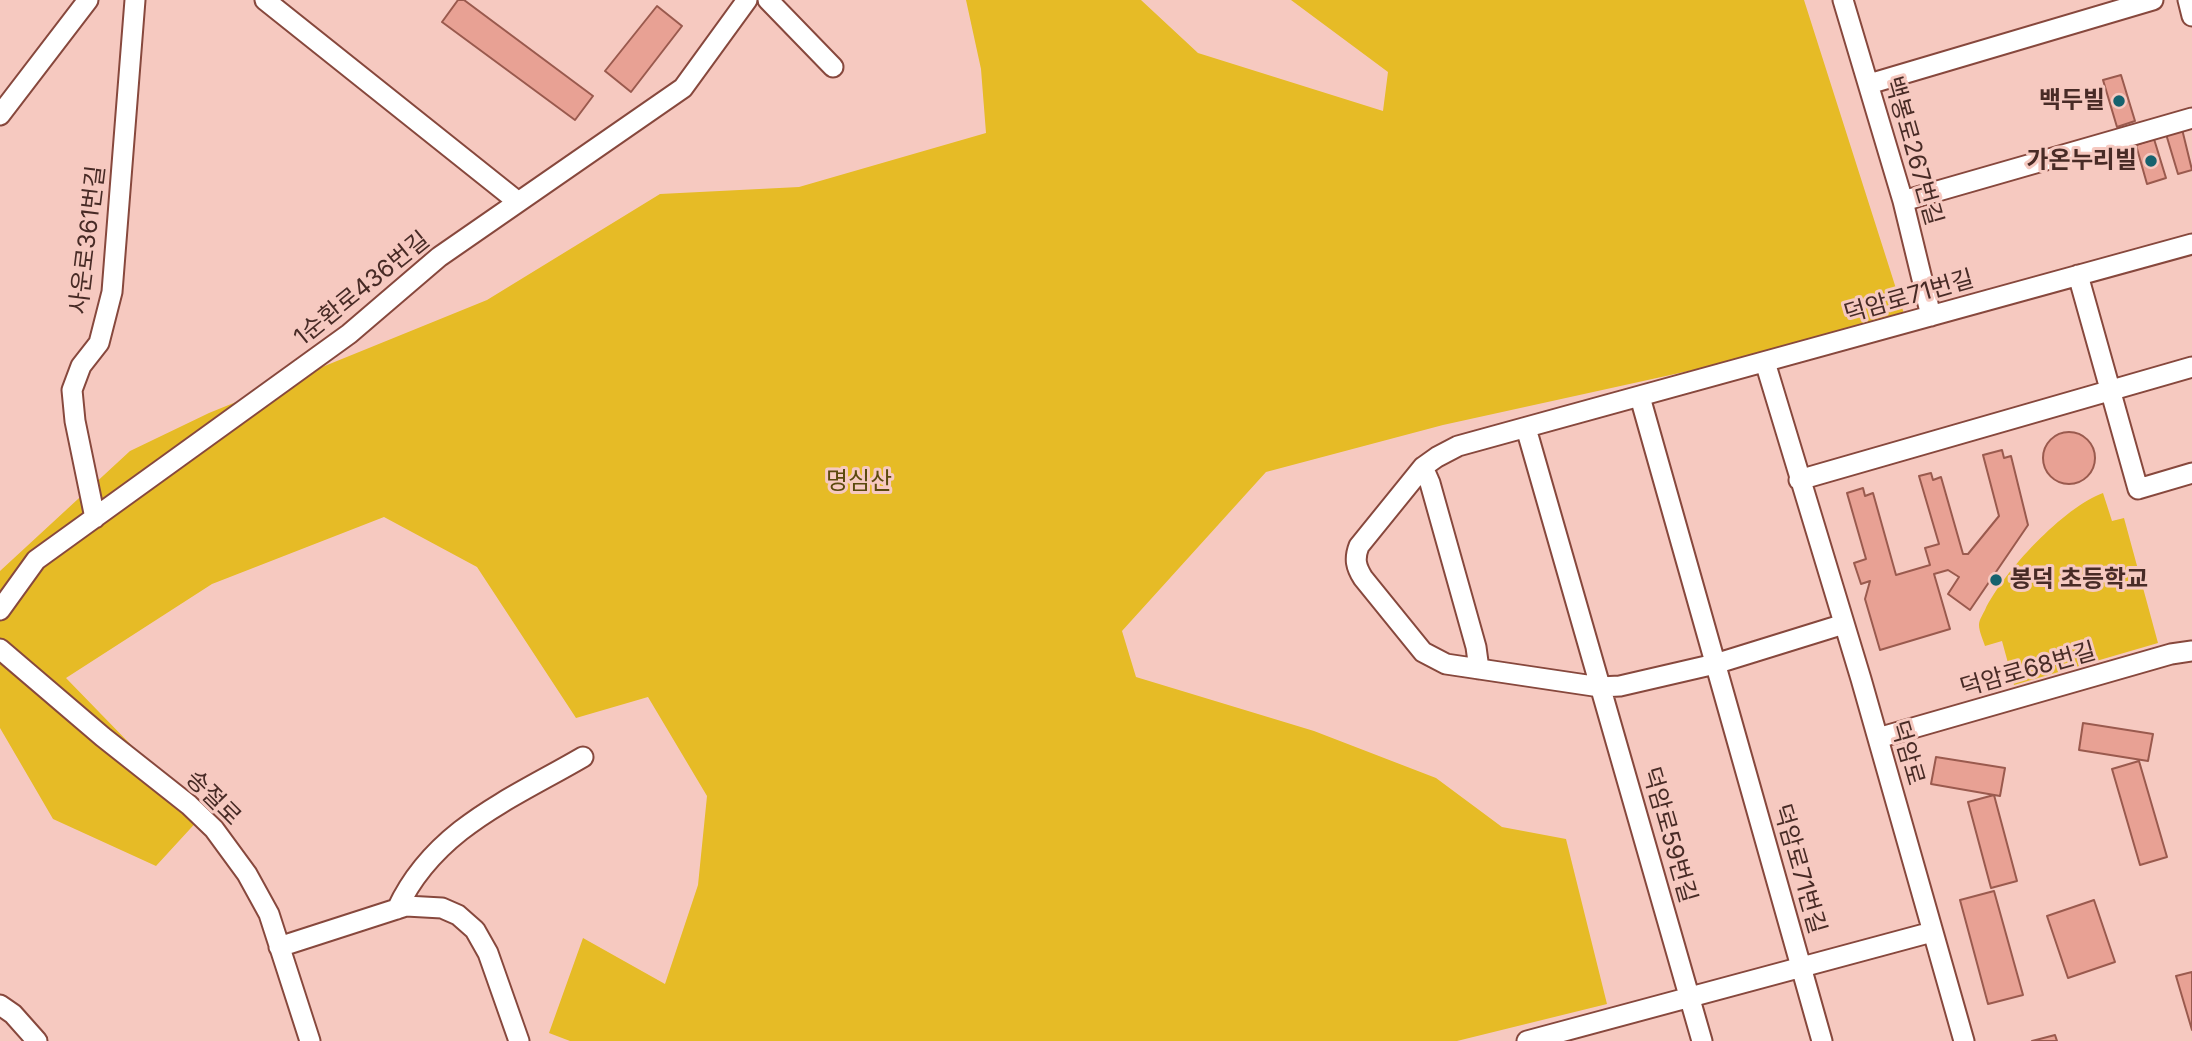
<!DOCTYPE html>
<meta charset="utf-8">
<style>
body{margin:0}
canvas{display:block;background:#f6c9c0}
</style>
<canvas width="2192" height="1041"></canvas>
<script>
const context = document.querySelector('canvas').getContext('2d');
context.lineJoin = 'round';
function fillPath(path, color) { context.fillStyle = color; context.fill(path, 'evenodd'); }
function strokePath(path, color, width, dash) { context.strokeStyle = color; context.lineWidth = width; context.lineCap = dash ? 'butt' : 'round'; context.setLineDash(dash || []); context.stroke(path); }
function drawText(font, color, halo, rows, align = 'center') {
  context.font = font + ' Inter,"Noto Sans KR",sans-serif'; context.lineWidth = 6; context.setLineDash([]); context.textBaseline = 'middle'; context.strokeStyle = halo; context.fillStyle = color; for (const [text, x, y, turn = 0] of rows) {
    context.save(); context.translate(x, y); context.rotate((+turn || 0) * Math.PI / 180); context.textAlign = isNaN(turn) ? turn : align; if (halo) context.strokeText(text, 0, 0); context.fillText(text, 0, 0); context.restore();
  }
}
fillPath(new Path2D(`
 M966,0h175l57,53 185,58 5,-39 -97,-72h513l103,323 -464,102 -177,47 -144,159 14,46 178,54 122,47 66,49 64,12 41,165 -150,37h-887l-21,-8 34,-95 82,46 33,-99 9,-89 -59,-99 -72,21 -99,-151 -93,-50 -172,67 -146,94 135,139 -45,49 -103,-47 -53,-91v-157l130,-120 79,-38 278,-113 173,-106 139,-7 187,-54 -5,-64z
 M2103,493l9,28 12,-3 34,125 -144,42 -12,-44 -17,5c-2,-6 -6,-15 -6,-21 0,-5 4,-11 6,-15 18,-38 79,-103 118,-117z`), '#e6bb26');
const building = new Path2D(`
 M458,0h6l129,96 -18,24 -133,-98z
 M657,6l25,20 -51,66 -26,-21z
 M2121,75l14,46 -18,6 -14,-47z
 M2182,129l10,41 -14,4 -12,-40z
 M2154,139l12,39 -19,6 -11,-39z
 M2043 458a26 26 0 1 1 52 0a26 26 0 1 1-52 0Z
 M2002,450l2,8 7,-2 17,69 -58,85 -22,-16 11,-17 -11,-7 -14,4 16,55 -70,21 -15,-51 5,-18 -9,3 -7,-21 12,-4 -19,-66 16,-5 2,8 8,-3 23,82 34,-10 -5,-17 14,-4 -20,-68 12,-3 2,7 8,-3 22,77h5l31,-38 -16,-61z
 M2083,723l70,11 -5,27 -69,-11z
 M1936,757l69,11 -5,28 -69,-12z
 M2139,761l28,96 -27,8 -28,-96z
 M1994,795l23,86 -26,7 -23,-86z
 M1994,891l29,104 -35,9 -28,-104z
 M2094,900l21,62 -47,16 -21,-62z
 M2192,972v58l-16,-54z
 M2055,1035l2,6h-25z`);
fillPath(building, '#e8a194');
strokePath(building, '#9a5a4e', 2);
const minor = new Path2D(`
 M265,0l252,201
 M768,0l65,67
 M1843,0l60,201 28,115
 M2188,0l4,16
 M1869,84l284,-84
 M0,115l88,-115
 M1903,201l289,-83
 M2078,275l60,214 54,-16
 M1765,362l96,317 103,362
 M1640,397l182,644
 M1526,428l176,613
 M1423,467l7,16 46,164 3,22
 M1799,480l393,-113
 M95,518l-20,-97 -3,-31 9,-24 18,-23 13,-51 23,-292
 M0,610l36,-50 313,-226 90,-77 244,-169 64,-88
 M1844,624l-129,40 -95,22 -20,1 -154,-23 -23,-12 -60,-74c-7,-11 -9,-19 -4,-32l64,-79 14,-10 21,-11 734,-202
 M0,649l103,88 86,68 25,24 33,45 22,40 41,127
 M1878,738l293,-84 21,-3
 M397,909c37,-80 114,-110 186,-152
 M279,947l127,-41 36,2 16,7 17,15 13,23 31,88
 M0,1005l13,9 24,27
 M1527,1041l405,-109`);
strokePath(minor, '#87483d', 23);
strokePath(minor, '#fff', 19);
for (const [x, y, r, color] of [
 [2119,101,7,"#16626e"],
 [2151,161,7,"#16626e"],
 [1996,580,7,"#16626e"]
]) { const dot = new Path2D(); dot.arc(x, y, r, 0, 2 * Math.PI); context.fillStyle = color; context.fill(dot); strokePath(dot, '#f6c9c0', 2.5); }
drawText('bold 24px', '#482b26', '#f6c9c0', [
 ["백두빌",2105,101],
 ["가온누리빌",2137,161],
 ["봉덕 초등학교",2010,580,"left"]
], 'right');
drawText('24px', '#482b26', '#f6c9c0', [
 ["백봉로267번길",1913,151,74],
 ["사운로361번길",88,240,-83],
 ["1순환로436번길",362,289,-39],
 ["덕암로71번길",1909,297,-16],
 ["덕암로68번길",2028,670,-16],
 ["덕암로",1907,753,74],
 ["송절로",213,798,45],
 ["덕암로59번길",1669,835,74],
 ["덕암로71번길",1799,869,74]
]);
drawText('24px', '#5b490d', '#f6c9c0', [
 ["명심산",859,482]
]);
</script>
